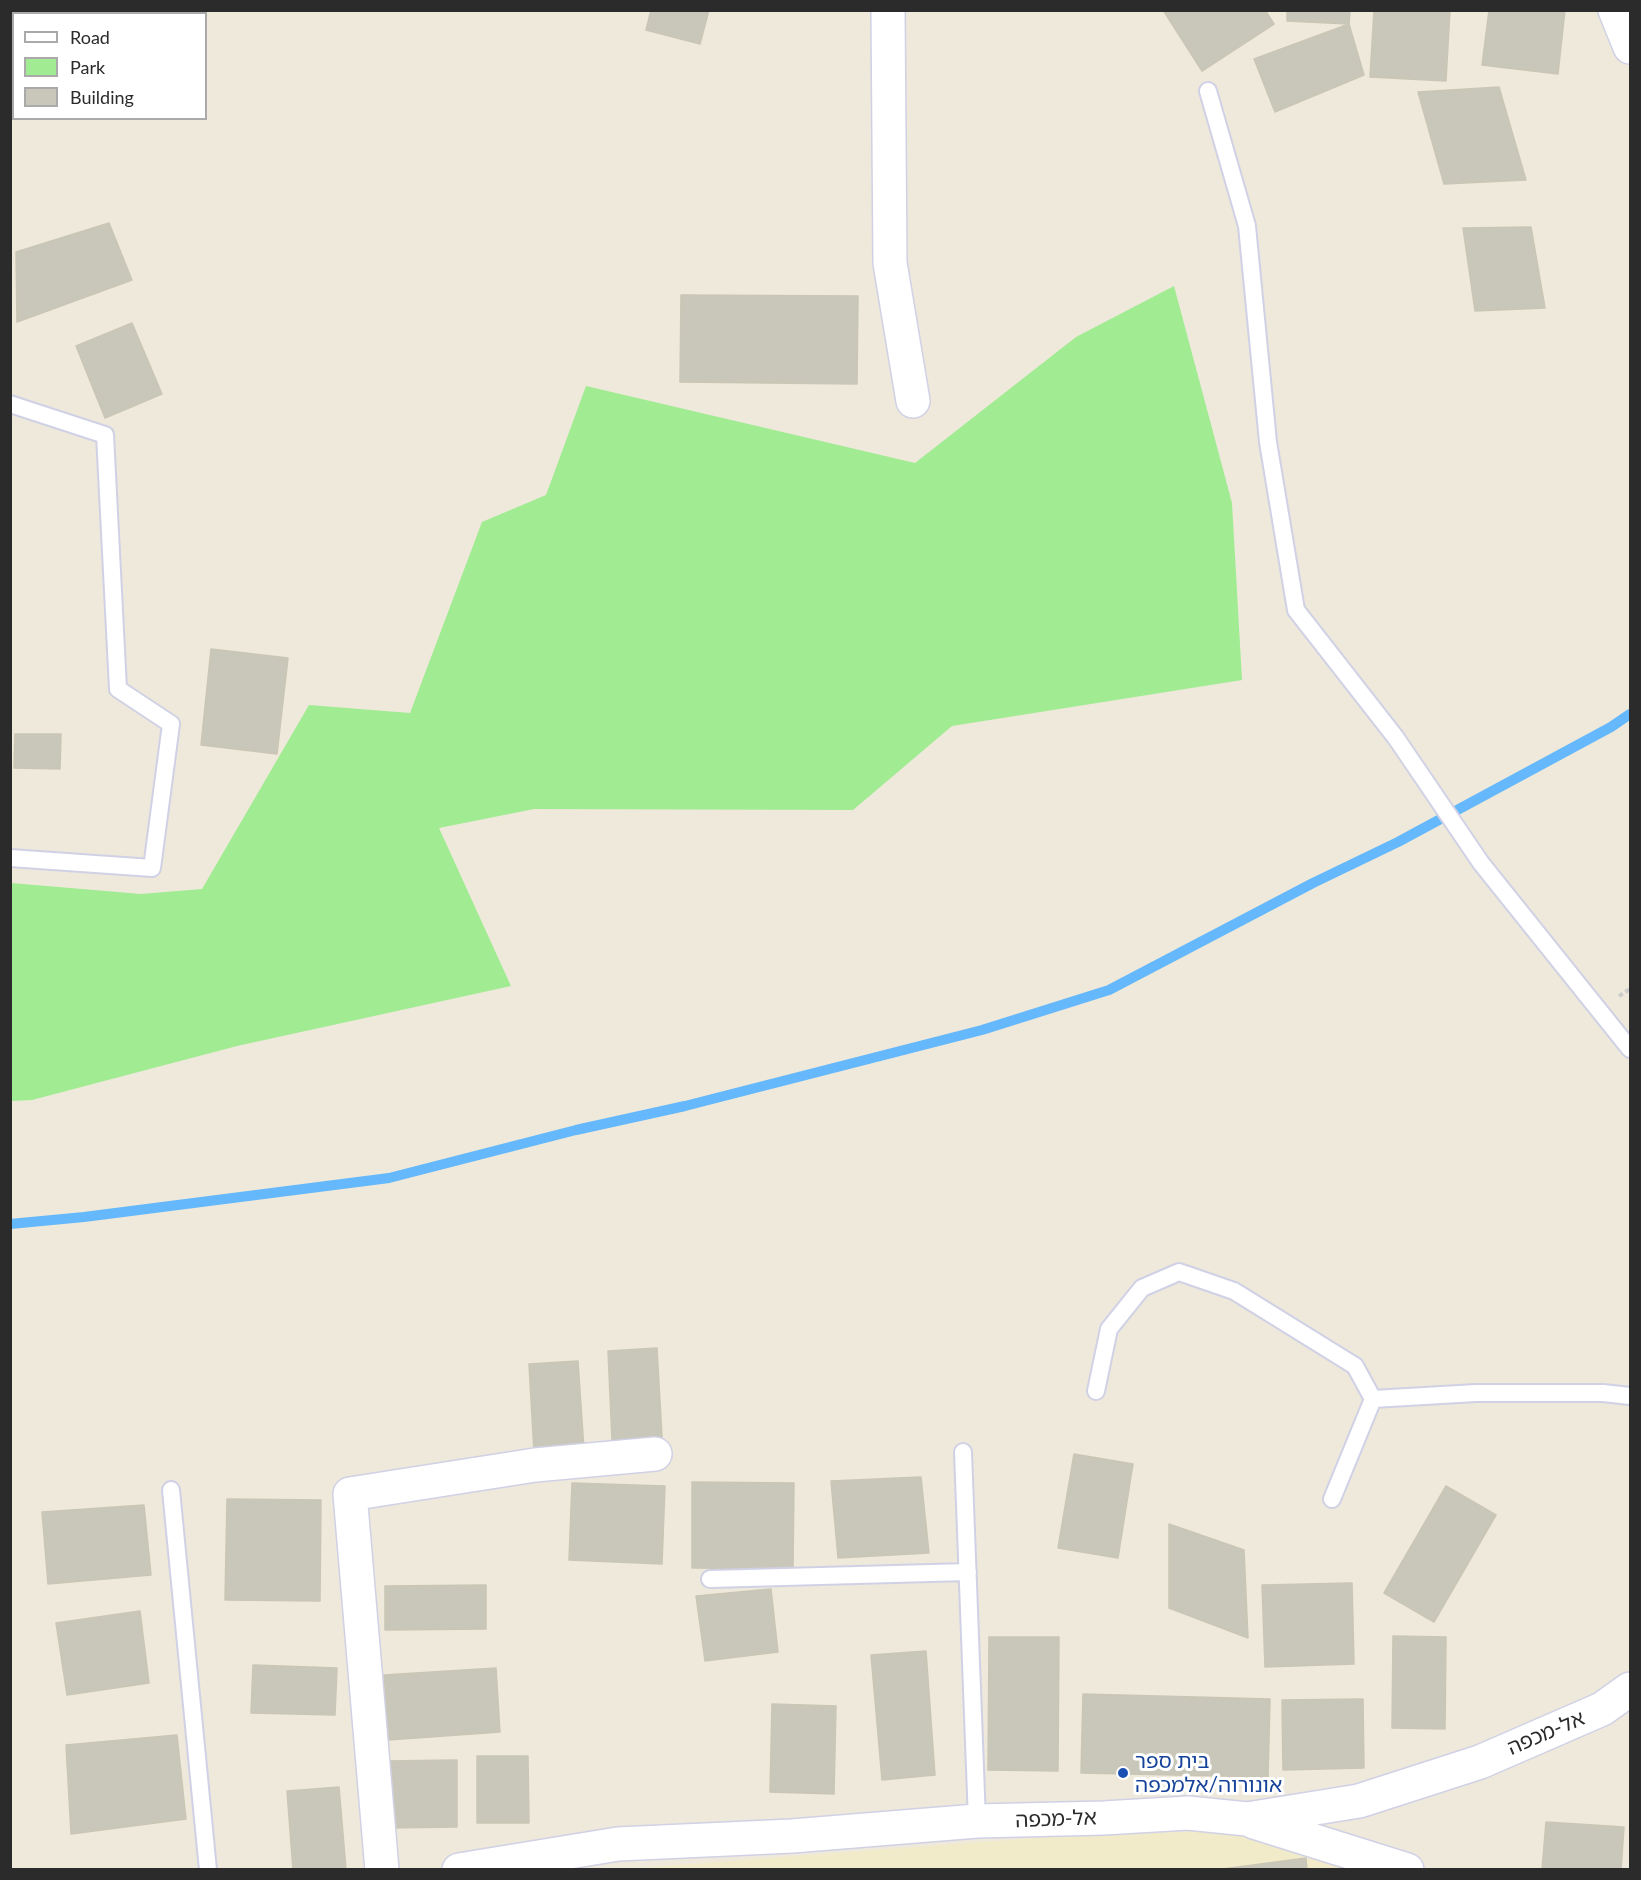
<!DOCTYPE html>
<meta charset="utf-8">
<style>
body{margin:0}
#map{position:relative;width:1641px;height:1880px;overflow:hidden;background:#eee9db;font-family:Lato,sans-serif}
canvas{display:block}
.frame{position:absolute;inset:0;border:12px solid #2b2b2b;pointer-events:none}
.legend{position:absolute;left:12px;top:12px;width:195px;height:108px;box-sizing:border-box;background:#fff;border:2px solid #aaa;margin:0;padding:8px 10px;list-style:none;font-size:18px;color:#2b2b2b}
.legend li{display:flex;align-items:center;gap:12px;height:30px}
.legend b{width:30px;border:2px solid #aaa}
</style>
<div id="map">
<canvas width="1641" height="1880"></canvas>
<div class="frame"></div>
<ul class="legend">
<li><b style="height:8px;background:#fff"></b>Road</li>
<li><b style="height:16px;background:#a1eb92"></b>Park</li>
<li><b style="height:16px;background:#c9c7ba"></b>Building</li>
</ul>
</div>
<script>
const context = document.querySelector('canvas').getContext('2d');
context.lineJoin = 'round';
function fillPath(path, color) { context.fillStyle = color; context.fill(path, 'evenodd'); }
function strokePath(path, color, width, dash) { context.strokeStyle = color; context.lineWidth = width; context.lineCap = dash ? 'butt' : 'round'; context.setLineDash(dash || []); context.stroke(path); }
function drawText(font, color, halo, rows, align = 'center') {
  context.font = font + ' Lato,"Noto Sans Hebrew",sans-serif'; context.lineWidth = 6; context.setLineDash([]); context.textBaseline = 'middle'; context.strokeStyle = halo; context.fillStyle = color; for (const [text, x, y, turn = 0] of rows) {
    context.save(); context.translate(x, y); context.rotate((+turn || 0) * Math.PI / 180); context.textAlign = isNaN(turn) ? turn : align; if (halo) context.strokeText(text, 0, 0); context.fillText(text, 0, 0); context.restore();
  }
}
fillPath(new Path2D(`
 M1244,1830l115,40h-747l462,-35z`), '#f2ebc9');
fillPath(new Path2D(`
 M1174,286l58,217 10,177 -290,46 -99,84 -319,-1 -95,19 72,158 -274,60 -205,54 -21,1v-218l130,11 61,-5 107,-184 101,8 72,-191 64,-27 40,-109 329,77 161,-126z`), '#a1eb92');
strokePath(new Path2D(`
 M10,1224l74,-7 305,-39 187,-48 109,-24 297,-76 127,-40 204,-107 85,-41 213,-115 19,-13`), '#64b8fb', 10);
const building = new Path2D(`
 M651,10h58l-9,34 -54,-14z
 M1163,10h102l9,14 -72,47z
 M1287,10h63l-1,14 -62,-3z
 M1374,10h76l-4,71 -76,-4z
 M1489,10h76l-7,64 -76,-9z
 M1349,24l15,51 -89,37 -21,-53z
 M1499,87l27,93 -82,4 -26,-92z
 M109,223l23,57 -115,42 -1,-70z
 M1531,227l14,81 -70,3 -12,-83z
 M681,295l177,1 -1,88 -177,-2z
 M132,323l30,71 -57,24 -29,-72z
 M211,649l77,9 -11,96 -76,-9z
 M15,734h46l-1,35 -46,-1z
 M657,1348l5,89 -50,3 -4,-89z
 M578,1361l6,89 -50,3 -5,-89z
 M1074,1454l59,10 -15,94 -60,-10z
 M921,1477l8,76 -91,5 -7,-77z
 M692,1482l102,1 -1,86 -101,-1z
 M572,1483l93,3 -3,78 -93,-4z
 M1446,1486l50,29 -62,107 -50,-29z
 M227,1499l94,1 -1,101 -95,-1z
 M144,1505l7,70 -103,9 -6,-72z
 M1169,1524l75,26 4,88 -79,-30z
 M1352,1583l2,81 -89,3 -3,-82z
 M486,1585v44l-101,1v-44z
 M771,1589l7,63 -73,9 -9,-65z
 M140,1611l9,72 -82,12 -11,-72z
 M1393,1636l53,1 -1,92 -53,-1z
 M989,1637h70l-1,134 -70,-1z
 M926,1651l9,124 -53,5 -11,-125z
 M253,1665l84,3 -2,47 -84,-2z
 M496,1668l4,64 -112,8 -4,-65z
 M1083,1694l187,5 -2,78 -187,-4z
 M1363,1699l1,69 -81,2 -1,-70z
 M772,1704l64,2 -2,88 -64,-2z
 M177,1735l9,84 -115,15 -5,-89z
 M477,1756h51l1,67h-52z
 M457,1760v67l-70,1v-67z
 M339,1787l7,82 -53,1 -6,-79z
 M1546,1822l78,5 -3,43h-79z
 M1306,1858l1,12h-92z`);
fillPath(building, '#c9c7ba');
strokePath(building, '#cac6b5', 1.5);
const service = new Path2D(`
 M1208,91l39,135 21,216 28,168 100,128 85,125 149,186
 M10,404l95,31 13,254 53,35 -19,144 -142,-10
 M1096,1391l13,-62 33,-41 37,-16 55,19 121,75 18,33 103,-6h127l27,3
 M963,1452l14,369
 M171,1490l37,380
 M1332,1499l41,-100
 M710,1579l258,-7`);
const minor = new Path2D(`
 M888,10l2,253 23,138
 M1615,10l15,37
 M60,14l5,-4
 M10,42l4,-1
 M382,1870l-32,-376 185,-29 120,-11`);
const tertiary = new Path2D(`
 M1254,1822l153,48
 M459,1870l159,-26 174,-8 185,-15 127,-3 84,-5 59,6 112,-18 121,-39 122,-53 28,-20`);
strokePath(service, '#d0d1e5', 20);
strokePath(minor, '#d0d1e5', 36);
strokePath(tertiary, '#d0d1e5', 36);
strokePath(new Path2D(`
 M1619,996l11,-7`), '#ccc', 4, [4.5, 3]);
strokePath(service, '#fff', 16);
strokePath(minor, '#fff', 33);
strokePath(tertiary, '#fff', 33);
for (const [x, y, r, color] of [
 [1123,1773,6,"#1a4fb4"]
]) { const dot = new Path2D(); dot.arc(x, y, r, 0, 2 * Math.PI); context.fillStyle = color; context.fill(dot); strokePath(dot, '#fff', 2); }
drawText('21px', '#2b2b2b', '#fff', [
 ["אל-מכפה",1546,1733,-23],
 ["אל-מכפה",1056,1819,-2]
]);
drawText('21px', '#164399', '#fff', [
 ["בית ספר",1135,1761],
 ["אונורוה/אלמכפה",1135,1785]
], 'left');
</script>
